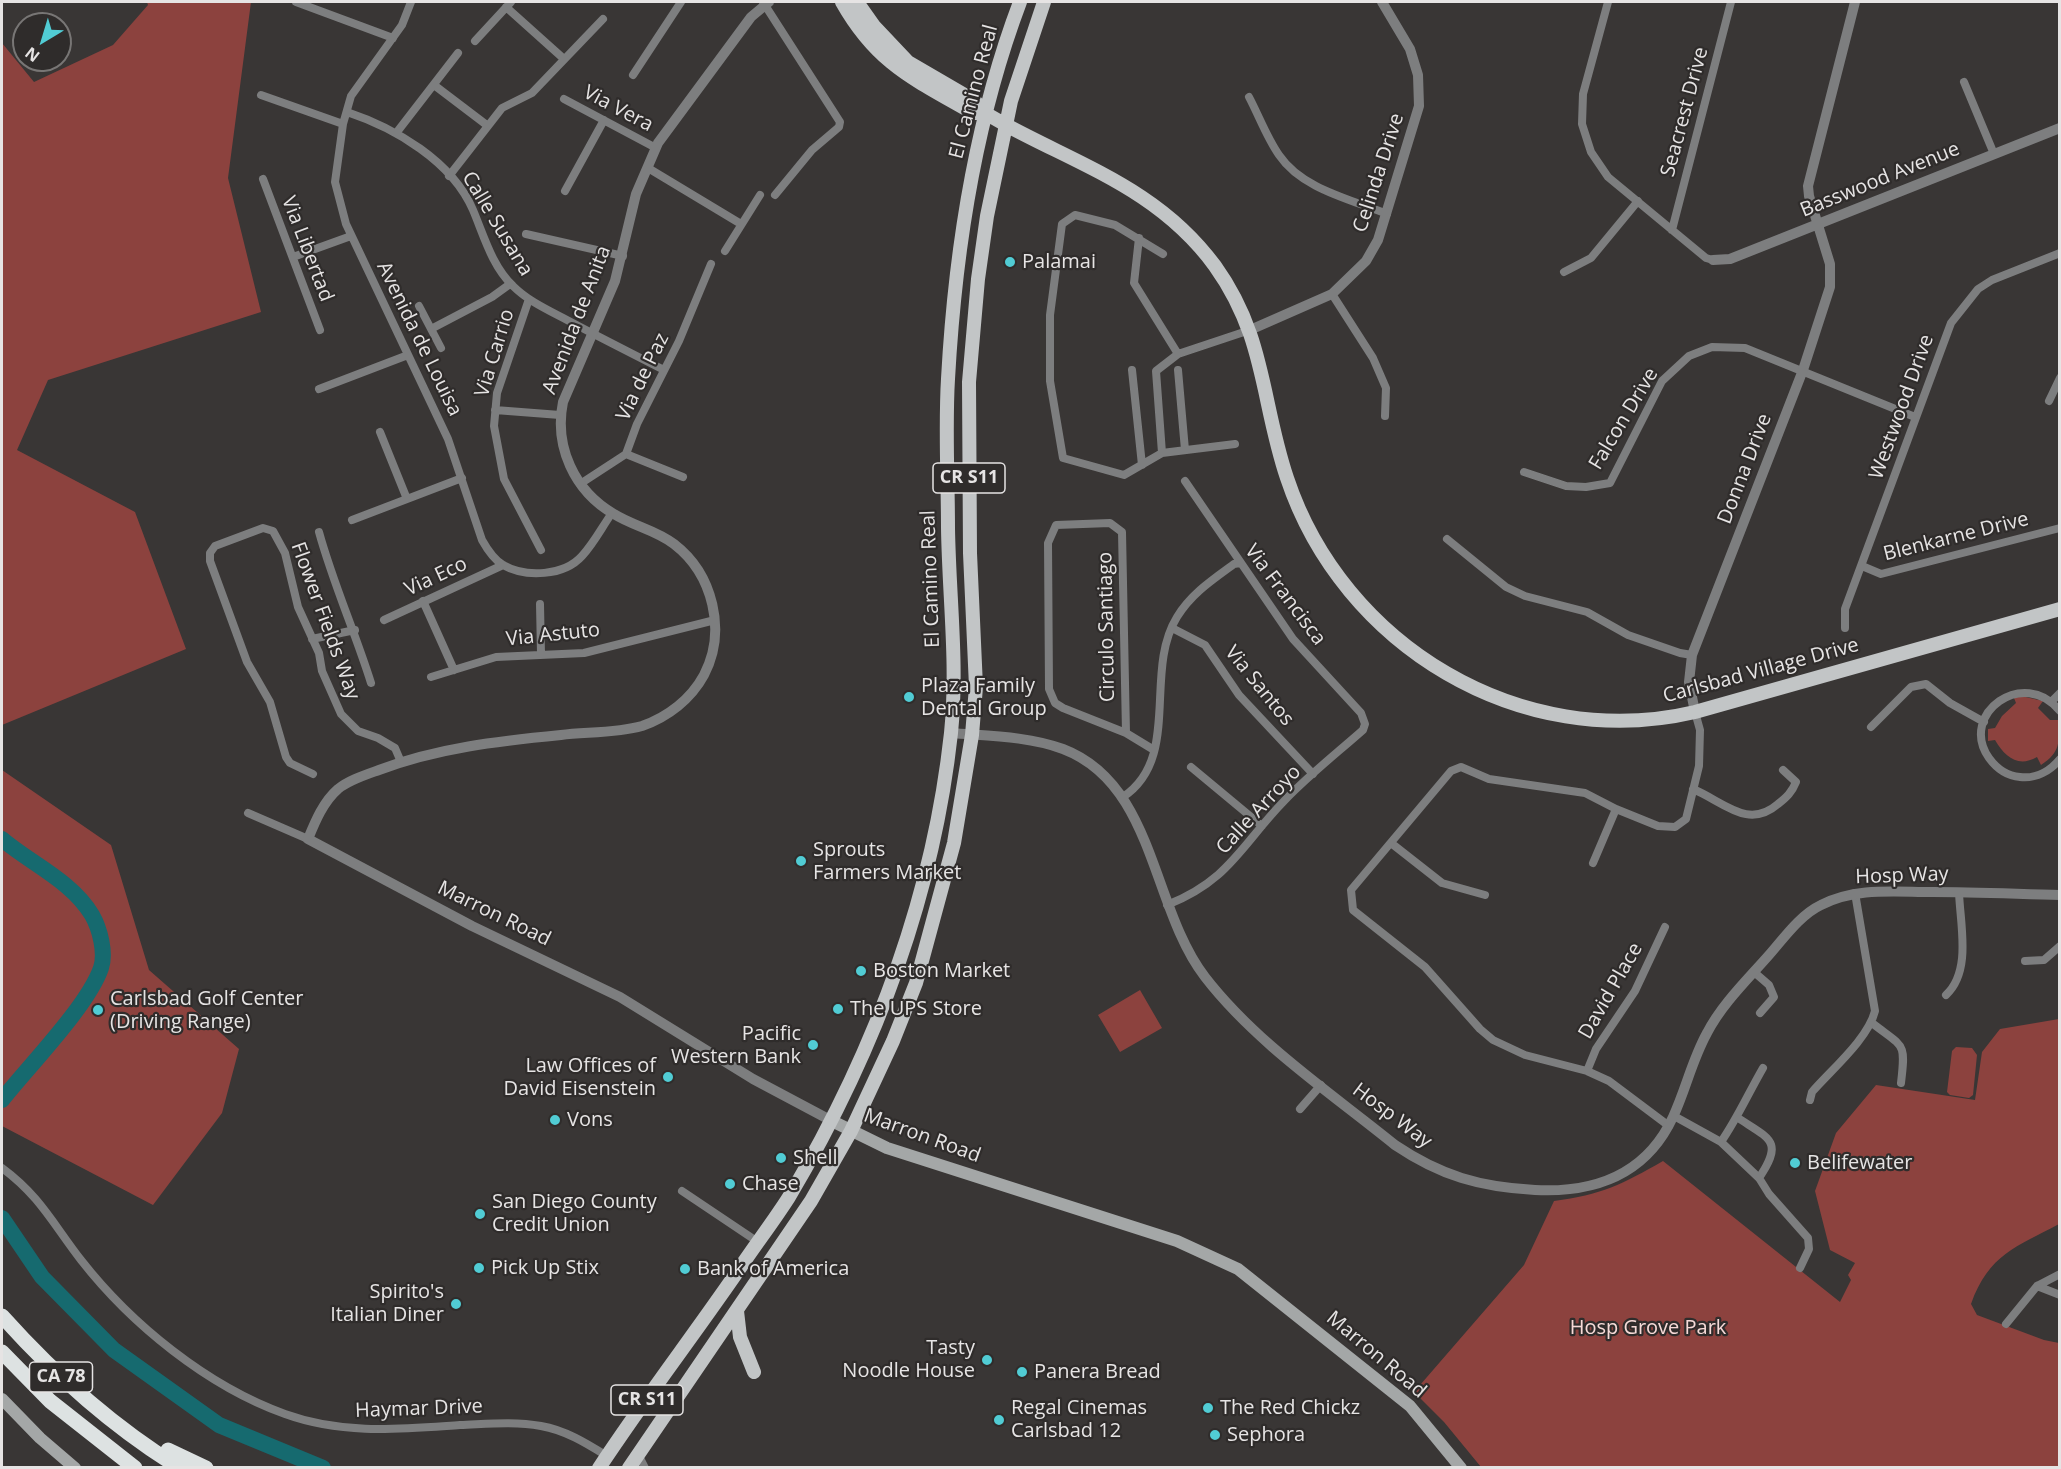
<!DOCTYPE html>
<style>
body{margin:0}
#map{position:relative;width:2061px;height:1469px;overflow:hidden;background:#393635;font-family:"Open Sans",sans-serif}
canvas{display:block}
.frame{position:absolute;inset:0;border:3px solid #e6e4e4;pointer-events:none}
.north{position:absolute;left:12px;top:12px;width:60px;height:60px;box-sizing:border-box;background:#2f2c2b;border:2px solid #787675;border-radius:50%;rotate:218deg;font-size:16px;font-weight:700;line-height:24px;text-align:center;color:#e6e4e4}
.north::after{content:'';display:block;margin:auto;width:21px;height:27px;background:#51ccd4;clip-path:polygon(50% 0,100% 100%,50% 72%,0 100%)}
</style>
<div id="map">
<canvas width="2061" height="1469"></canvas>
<div class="frame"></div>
<div class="north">N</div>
</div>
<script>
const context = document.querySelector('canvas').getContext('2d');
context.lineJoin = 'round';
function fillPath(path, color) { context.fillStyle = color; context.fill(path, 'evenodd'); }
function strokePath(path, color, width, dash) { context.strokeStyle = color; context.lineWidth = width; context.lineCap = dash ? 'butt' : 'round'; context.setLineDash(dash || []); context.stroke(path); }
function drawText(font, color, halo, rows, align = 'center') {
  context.font = font + ' "Open Sans",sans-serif'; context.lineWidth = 4.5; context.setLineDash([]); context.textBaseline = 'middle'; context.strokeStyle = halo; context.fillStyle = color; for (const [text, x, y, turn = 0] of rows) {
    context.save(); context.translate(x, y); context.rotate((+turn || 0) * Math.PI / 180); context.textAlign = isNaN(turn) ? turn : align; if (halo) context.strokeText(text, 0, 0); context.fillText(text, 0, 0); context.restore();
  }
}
fillPath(new Path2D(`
 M147,2h104l-23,176 33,134 -213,68 -31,70 118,62 51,137 -184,76v-682l32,39 79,-37 35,-40z
 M2021,696l22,5 -5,7 12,12h9c0,22 2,32 -18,45l-4,-8c-19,11 -32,0 -42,-17l-7,1v-12l7,-1 7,-12 14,-13 -2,-5z
 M2,770l109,75 38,125 90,79 -17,64 -69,92 -151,-79z
 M1140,990l22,38 -42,24 -22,-37z
 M2059,1019v205c-43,23 -70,30 -88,80l6,11 67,25 15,3v124h-578l-37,-45 -30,-30 110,-127 30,-64c47,-6 69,-17 109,-40l177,141 11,-22 -3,-5 7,-12 -25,-13 -15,-59 21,-58 40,-48 99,15 7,-48 18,-23z
 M1956,1047l16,1 5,7 -4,40 -4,3 -19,-3 -3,-3 5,-41z`), '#8c423e');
strokePath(new Path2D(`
 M2,839c28,24 70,42 90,76 8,14 14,38 9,53 -13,38 -73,99 -99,132
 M2,1218l40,59 72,73 105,75 104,43`), '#166a6f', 16);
strokePath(new Path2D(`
 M296,2l97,36
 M411,2l-9,23 -51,71 -8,28 -8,58 11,42 102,215 34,101c5,9 11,19 21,25 23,13 61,11 79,-9 12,-13 20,-29 30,-43
 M763,2l77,120 -1,5 -27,23 -37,45
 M1608,2l-25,92 -1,30 9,28 17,25 98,81 7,2
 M506,7l58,52
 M475,41l36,-39
 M633,75l48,-73
 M1964,82l30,72
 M434,85l54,41
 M261,95l82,29
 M1249,97c10,19 18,41 30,58 23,34 71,44 108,59
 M564,99l92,49
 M347,112c48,16 105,49 126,98 11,26 19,56 40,76 15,15 35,24 54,34 32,17 64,33 97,50
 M397,132l61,-79
 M648,168l93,56
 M449,176l53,-68 30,-15 71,-74
 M263,179l57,151
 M565,191l39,-71
 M1672,230l59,-228
 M526,234l97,22
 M1139,238l-5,45 44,71 72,-24
 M725,251l35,-56
 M1163,254l-48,-29 -40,-10 -13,9 -12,91v66l13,77 61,17 38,-22 73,-9
 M293,257l58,-21
 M1564,272l27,-14 47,-57
 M1332,294l41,64 13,30 -1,28
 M529,299l-32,94 -3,33 10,53 37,71
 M419,306l22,42
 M431,329l61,-32 18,-13
 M1132,370l10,95
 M1178,370l7,80
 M319,389l89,-34
 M2049,401l11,-23
 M495,410l65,5
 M380,432l27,67
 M1162,453l-6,-82 22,-17
 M626,454l57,23
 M1524,472l42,14 20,1 24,-4 52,-102 27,-25 23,-9 33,1 170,69
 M580,484l46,-30 11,-30 42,-83 32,-77
 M352,520l110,-42
 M1110,523l12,9 4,201 -63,-25 -8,-5 -6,-14 -1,-146 8,-18z
 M319,532c14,51 36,100 52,151
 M1447,539l59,48 19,9 62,16 41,23 52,18 12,2
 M1862,566l19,8 179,-46
 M423,601l31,69
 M540,604l1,50
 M384,620l119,-55
 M1172,628l33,17 34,50 74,79
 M1845,628v-19l106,-286 27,-34 14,-9 68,-27
 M312,639l43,-9
 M431,677l65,-20 88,-4 131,-33
 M2051,702l9,-9
 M2060,711c-36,-45 -102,3 -71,47 8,11 18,18 31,19 16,2 30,-6 40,-18
 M1871,727l40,-40 15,-3 24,19 34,19
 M1126,733l28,17
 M1191,767l71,59
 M313,774l-23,-11 -4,-6 -16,-55 -23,-40 -37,-101v-8l5,-7 48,-18 10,3 12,22 13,54 21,46 3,18 19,43 17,17 20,7 17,10 6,14
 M1693,789c31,13 55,41 85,15 9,-7 14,-12 18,-22l-13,-12
 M1123,797c59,-39 20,-125 54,-180 14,-23 35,-37 57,-53l6,-1
 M1616,809l-31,-16 -96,-14 -28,-12 -10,4 -100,119 2,20 72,57 55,62 13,11 32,15 62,16 22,10 60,45
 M248,813l60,26
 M1391,843l51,40 43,12
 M1593,863l23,-54 42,17 17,1 11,-8 13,-53 1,-36 -5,-18
 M1167,905c63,-25 74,-60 118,-105 24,-25 52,-47 78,-70l2,-6 -4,-11 -68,-74 -108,-158
 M2025,961l19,-1 16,-14
 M1754,972l15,13 5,12 -14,16
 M1946,995c26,-24 14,-71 13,-103
 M1872,1023c32,25 34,18 29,60
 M1587,1071l9,-22 39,-58 30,-64
 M1810,1100l2,-8c19,-22 56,-53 63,-81l-20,-118
 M1300,1109l21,-24
 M1674,1116l47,26 38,36 10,16 39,44 1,11 -9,19
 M1738,1118c32,21 46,23 21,60
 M1721,1142c16,-23 27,-48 42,-74
 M2,1168c38,28 51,56 79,92 50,64 126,126 204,154 58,21 115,15 175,11 27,-1 54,-4 81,1 24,4 45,17 66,30
 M682,1191l76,51
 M2037,1286l23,9
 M2006,1324l31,-38 23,-12
 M638,1454l7,14`), '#7d7e7f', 8);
strokePath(new Path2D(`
 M769,2l-18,15 -93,126 -22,51 -21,87 -52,121c-9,44 11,89 51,112 19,12 42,16 60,30 39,30 53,87 30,131 -13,24 -36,42 -62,51 -25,7 -55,6 -81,9 -62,6 -124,13 -182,35 -14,5 -30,10 -41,19 -15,13 -23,33 -30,50l164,87 148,71 133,82 79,42
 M1713,260l17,-1 330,-131
 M1250,330l82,-36 34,-33 12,-21 41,-134 -1,-31 -8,-26 -28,-47
 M1695,712l-6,-30 3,-27 111,-285 27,-83v-23l-21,-68 -1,-10 47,-184
 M951,733c36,3 77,3 112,16 92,35 88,158 142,228 51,66 126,116 190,168 46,31 85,42 140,45 60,3 111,-15 138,-73 13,-28 19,-57 34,-84 15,-29 41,-54 62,-78 15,-17 31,-40 52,-50 35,-18 74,-13 111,-13 43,0 85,2 128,3`), '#7d7e7f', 10);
strokePath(new Path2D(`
 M832,1121l55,27 290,93 61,28 172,137 51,62
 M2,1399l38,39 35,30`), '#a4a7a7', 12);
strokePath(new Path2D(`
 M842,2c35,62 72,77 131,111h12
 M857,2l17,24 34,36 67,39 10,12 21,12c78,42 154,66 209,141 51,71 46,135 72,212 56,168 234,275 408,234l365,-103
 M737,1311l3,26 14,35
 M599,1468c46,-70 98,-137 145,-206 15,-22 31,-43 45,-65 84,-142 144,-299 162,-464 7,-69 -2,-136 -3,-205 0,-49 -3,-100 0,-149 7,-128 27,-258 72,-377
 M629,1468l182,-267 40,-70 42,-90 23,-58 38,-140 18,-108 4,-48 -6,-134 -1,-171 9,-103 9,-63 24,-115 33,-99`), '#c2c5c6', 14);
strokePath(new Path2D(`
 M2,1316c52,58 111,111 178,152
 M2,1352l48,49 85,67
 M168,1450l38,18`), '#dde2e2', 15);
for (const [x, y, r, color] of [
 [1010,262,6,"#51ccd4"],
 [909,697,6,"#51ccd4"],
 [801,861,6,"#51ccd4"],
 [861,971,6,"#51ccd4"],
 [838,1009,6,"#51ccd4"],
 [98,1010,6,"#51ccd4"],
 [813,1045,6,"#51ccd4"],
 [668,1077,6,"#51ccd4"],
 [555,1120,6,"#51ccd4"],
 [781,1158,6,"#51ccd4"],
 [1795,1163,6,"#51ccd4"],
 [730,1184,6,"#51ccd4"],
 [480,1214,6,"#51ccd4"],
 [479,1268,6,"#51ccd4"],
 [685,1269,6,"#51ccd4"],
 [456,1304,6,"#51ccd4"],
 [987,1360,6,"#51ccd4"],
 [1022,1372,6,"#51ccd4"],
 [1208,1408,6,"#51ccd4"],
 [999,1420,6,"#51ccd4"],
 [1215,1435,6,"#51ccd4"]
]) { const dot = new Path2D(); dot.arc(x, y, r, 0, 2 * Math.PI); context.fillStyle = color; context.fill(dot); strokePath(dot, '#2f2c2b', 2); }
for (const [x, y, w] of [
 [969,478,72],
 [61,1377,63],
 [647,1400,72]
]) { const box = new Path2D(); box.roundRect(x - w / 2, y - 15, w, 30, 4.5); context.fillStyle = '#2f2c2b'; context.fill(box); strokePath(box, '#e6e4e4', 1.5); }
drawText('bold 18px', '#e6e4e4', null, [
 ["CR S11",969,478],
 ["CA 78",61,1377],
 ["CR S11",647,1400]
]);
drawText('20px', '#e6e4e4', '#2f2c2b', [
 ["El Camino Real",974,92,-75],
 ["Via Vera",618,109,28],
 ["Seacrest Drive",1685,112,-75],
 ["Celinda Drive",1379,173,-72],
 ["Basswood Avenue",1880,180,-22],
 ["Calle Susana",497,224,59],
 ["Via Libertad",307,249,69],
 ["Avenida de Anita",577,320,-69],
 ["Avenida de Louisa",419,339,64],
 ["Via Carrio",495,353,-73],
 ["Via de Paz",643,377,-64],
 ["Westwood Drive",1902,407,-70],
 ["Falcon Drive",1624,419,-59],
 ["Donna Drive",1745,469,-69],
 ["Blenkarne Drive",1956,537,-14],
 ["Via Eco",436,577,-25],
 ["El Camino Real",931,579,-92],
 ["Via Francisca",1285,595,53],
 ["Flower Fields Way",325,621,70],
 ["Circulo Santiago",1107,627,-91],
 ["Via Astuto",553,635,-6],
 ["Carlsbad Village Drive",1761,671,-15],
 ["Via Santos",1259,686,51],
 ["Calle Arroyo",1259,810,-47],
 ["Hosp Way",1902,876,-2],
 ["Marron Road",494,914,26],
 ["David Place",1611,991,-60],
 ["Hosp Way",1392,1116,37],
 ["Marron Road",922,1136,20],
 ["Marron Road",1376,1355,40],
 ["Haymar Drive",419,1409,-2]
]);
drawText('20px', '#e6e4e4', '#2f2c2b', [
 ["Palamai",1022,262],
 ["Plaza Family",921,686],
 ["Dental Group",921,709],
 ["Sprouts",813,850],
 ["Farmers Market",813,873],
 ["Boston Market",873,971],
 ["Carlsbad Golf Center",110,999],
 ["(Driving Range)",110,1022],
 ["The UPS Store",850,1009],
 ["Pacific",801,1034,"right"],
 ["Western Bank",801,1057,"right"],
 ["Law Offices of",656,1066,"right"],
 ["David Eisenstein",656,1089,"right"],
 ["Vons",567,1120],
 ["Shell",793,1158],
 ["Belifewater",1807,1163],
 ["Chase",742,1184],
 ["San Diego County",492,1202],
 ["Credit Union",492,1225],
 ["Pick Up Stix",491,1268],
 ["Bank of America",697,1269],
 ["Spirito's",444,1292,"right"],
 ["Italian Diner",444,1315,"right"],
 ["Tasty",975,1348,"right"],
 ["Noodle House",975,1371,"right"],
 ["Panera Bread",1034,1372],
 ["Regal Cinemas",1011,1408],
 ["Carlsbad 12",1011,1431],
 ["The Red Chickz",1220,1408],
 ["Sephora",1227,1435]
], 'left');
drawText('20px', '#f6dad7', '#2f2c2b', [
 ["Hosp Grove Park",1648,1328]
]);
</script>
